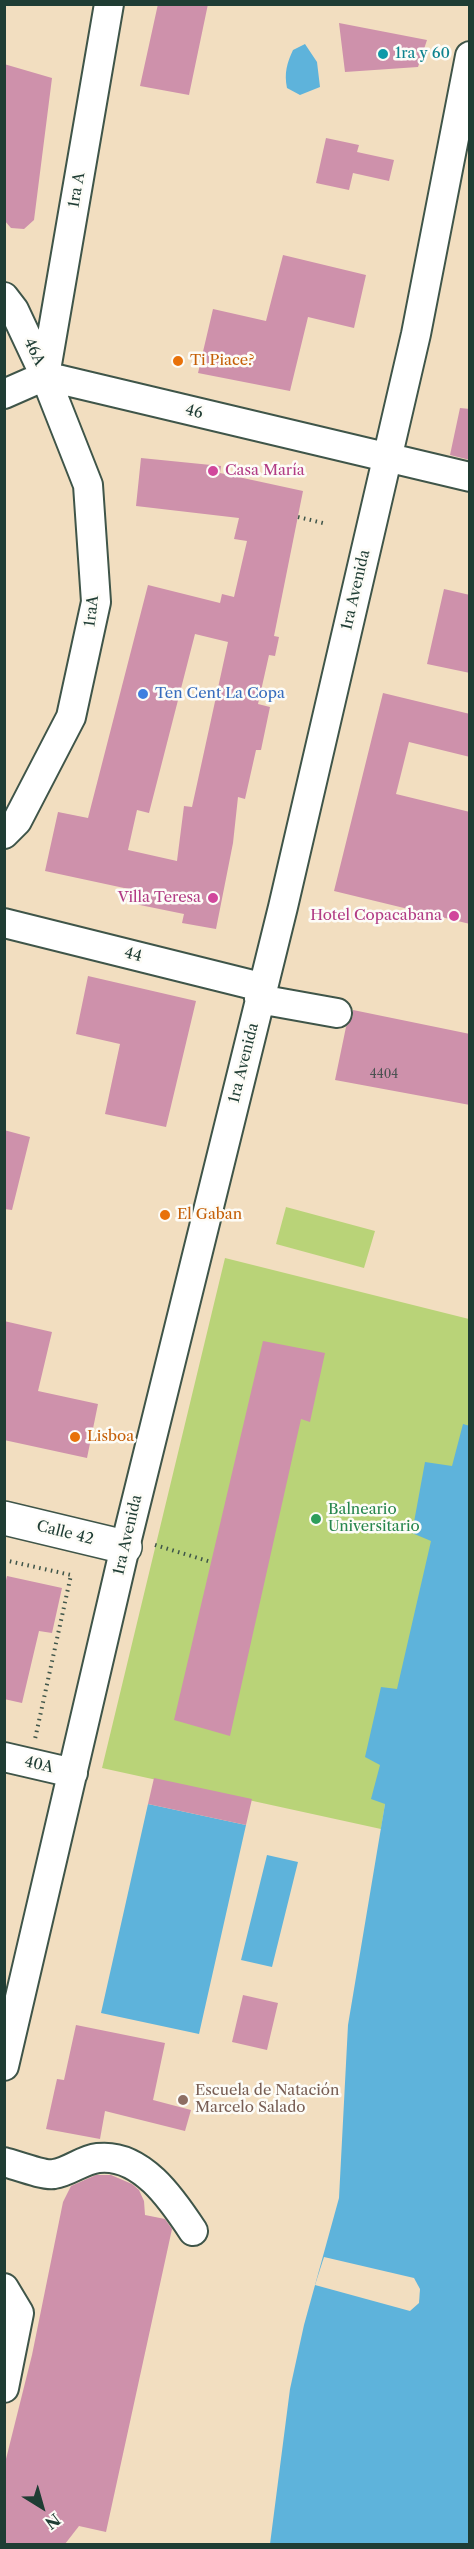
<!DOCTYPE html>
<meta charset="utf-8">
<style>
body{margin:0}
#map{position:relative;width:474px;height:2549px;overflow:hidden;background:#f2dec0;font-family:"Libre Caslon Text",serif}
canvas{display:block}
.frame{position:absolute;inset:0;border:6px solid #1f3d34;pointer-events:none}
.north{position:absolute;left:12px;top:2477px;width:60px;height:60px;-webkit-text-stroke:4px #fdfcf7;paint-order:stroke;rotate:143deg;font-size:16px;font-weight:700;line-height:24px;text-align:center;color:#1f3d34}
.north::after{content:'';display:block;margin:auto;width:21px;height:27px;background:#1f3d34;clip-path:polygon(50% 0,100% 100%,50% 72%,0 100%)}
</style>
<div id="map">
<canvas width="474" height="2549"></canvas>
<div class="frame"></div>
<div class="north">N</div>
</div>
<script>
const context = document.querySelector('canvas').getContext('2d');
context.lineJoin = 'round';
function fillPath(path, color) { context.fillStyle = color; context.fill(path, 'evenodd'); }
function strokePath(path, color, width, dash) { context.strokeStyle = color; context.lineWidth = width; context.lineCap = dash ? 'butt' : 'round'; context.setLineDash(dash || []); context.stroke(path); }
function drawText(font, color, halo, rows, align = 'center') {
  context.font = font + ' "Libre Caslon Text",serif'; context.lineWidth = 5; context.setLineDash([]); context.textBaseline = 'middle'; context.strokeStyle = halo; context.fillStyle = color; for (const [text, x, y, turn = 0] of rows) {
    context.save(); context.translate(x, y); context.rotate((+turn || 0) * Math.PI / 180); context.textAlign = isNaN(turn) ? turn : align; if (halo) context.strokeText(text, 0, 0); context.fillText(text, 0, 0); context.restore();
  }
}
fillPath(new Path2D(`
 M286,1207l89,24 -11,37 -88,-24z
 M225,1258l244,61v400l-84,85 -4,25 -279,-61z`), '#b9d378');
fillPath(new Path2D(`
 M305,44l12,18 3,25 -20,8 -13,-7c-3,-15 0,-25 6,-38z
 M463,1424l7,2 -1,1118h-199l20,-155 14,-64 35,-127 9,-173 37,-221 -14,-5 9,-34 -15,-8 16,-70 16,2 34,-148 -19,-8 13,-71 27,4z
 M148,1804l98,21 -47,209 -98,-21z
 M267,1855l31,7 -26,105 -31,-7z`), '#5eb3db');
fillPath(new Path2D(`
 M324,2257l90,21 6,11 -1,14 -9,8 -95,-26z`), '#f2dec0');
fillPath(new Path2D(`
 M158,4h50l-19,91 -49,-9z
 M339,23l88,17 -9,27 -73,5z
 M4,64l48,14 -18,142 -10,9 -13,-1 -7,-8z
 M326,138l33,7 -2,7 37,8 -5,21 -36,-8 -4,17 -33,-7z
 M283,255l83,20 -12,53 -46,-11 -18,74 -92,-18 15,-64 53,12z
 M460,408l10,1v51l-20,-5z
 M141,458l80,8 -1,7 83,18 -29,145 5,1 -4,19 -6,-1 -11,49 12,3 -9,43h-5l-11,49 -7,-2 -5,46 -17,86 -34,-6 2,-9 -49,-10 3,-13 -93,-20 13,-59 30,6 60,-233 72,18 2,-9 12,3 13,-56 -13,-2 5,-21 -103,-12zM195,634l33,8 -36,165 -8,-1 -7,55 -49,-11 9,-40 12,3z
 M444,589l26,6v78l-43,-9z
 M383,693l87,21v43l-61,-15 -13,52 74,18v112l-136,-33z
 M88,976l108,25 -30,126 -61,-13 15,-70 -44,-10z
 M353,1010l117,24v71l-135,-25 11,-53 7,-11z
 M4,1130l26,7 -18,73 -8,-1z
 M4,1321l48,11 -14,59 60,13 -11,54 -83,-18z
 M263,1341l62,12 -15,69 -9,-3 -71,317 -56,-16z
 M7,1576l55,12 -10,45 -13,-2 -17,72 -18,-4v-110z
 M154,1778l98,21 -6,26 -98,-21z
 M243,1995l35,8 -11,47 -35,-8z
 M76,2025l89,18 -12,57 38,10 -6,21 -80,-20 -5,28 -54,-10 11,-50 7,1z
 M96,2175h15l21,9 7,6 5,11 1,14 20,4 7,10 -66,303 -27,-6 -14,18h-61v-77l28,-112 31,-153 8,-16z`), '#ce91ab');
const minor = new Path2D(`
 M4,297l10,13 31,66 43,109 8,117 -25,115 -54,104 -13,13
 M45,376l64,-372
 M4,394l41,-18 425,101
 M4,923l257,64
 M259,999l78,14
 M4,1757l69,16
 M4,2066l121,-519 158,-640 133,-573 54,-278
 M4,2162c12,3 40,14 50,12 15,-2 28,-14 44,-16 43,-5 74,41 95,73
 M4,2288l15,25 -15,75`);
const major = new Path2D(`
 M4,1518l121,29`);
strokePath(minor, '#3f5549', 32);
strokePath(major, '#3f5549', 36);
strokePath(new Path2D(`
 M298,517l29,7
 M155,1545l56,17
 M4,1560l67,15 -36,164`), '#3f5549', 4, [1.5, 4.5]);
strokePath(minor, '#fff', 28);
strokePath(major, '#fff', 33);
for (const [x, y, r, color] of [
 [383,54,6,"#0f9aa8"],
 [178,361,6,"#e8710a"],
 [213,471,6,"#d1479c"],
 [143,694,6,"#3f7fe0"],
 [213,898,6,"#d1479c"],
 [454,916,6,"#d1479c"],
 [165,1215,6,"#e8710a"],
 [75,1437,6,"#e8710a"],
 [316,1519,6,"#2e9e5b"],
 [183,2100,6,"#8d6e63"]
]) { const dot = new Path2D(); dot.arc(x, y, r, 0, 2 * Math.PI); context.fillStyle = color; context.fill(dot); strokePath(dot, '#fdfcf7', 2); }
drawText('12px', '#4b5252', null, [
 ["4404",384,1075]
]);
drawText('15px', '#0d838f', '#fdfcf7', [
 ["1ra y 60",395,54]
], 'left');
drawText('15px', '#1f3d34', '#fdfcf7', [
 ["1ra A",77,190,-80],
 ["46A",34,352,65],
 ["46",194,412,14],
 ["1ra Avenida",356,590,-77],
 ["1raA",92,611,-83],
 ["44",133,955,14],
 ["1ra Avenida",244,1063,-76],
 ["Calle 42",65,1533,14],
 ["1ra Avenida",128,1535,-77],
 ["40A",39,1765,13]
]);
drawText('15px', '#c56008', '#fdfcf7', [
 ["Ti Piace?",190,361],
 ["El Gaban",177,1215],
 ["Lisboa",87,1437]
], 'left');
drawText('15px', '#b23c85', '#fdfcf7', [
 ["Casa María",225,471,"left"],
 ["Villa Teresa",201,898],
 ["Hotel Copacabana",442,916]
], 'right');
drawText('15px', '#366cbe', '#fdfcf7', [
 ["Ten Cent La Copa",155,694]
], 'left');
drawText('15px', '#27864d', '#fdfcf7', [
 ["Balneario",328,1510],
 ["Universitario",328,1527]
], 'left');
drawText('15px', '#785e54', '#fdfcf7', [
 ["Escuela de Natación",195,2091],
 ["Marcelo Salado",195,2108]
], 'left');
</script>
